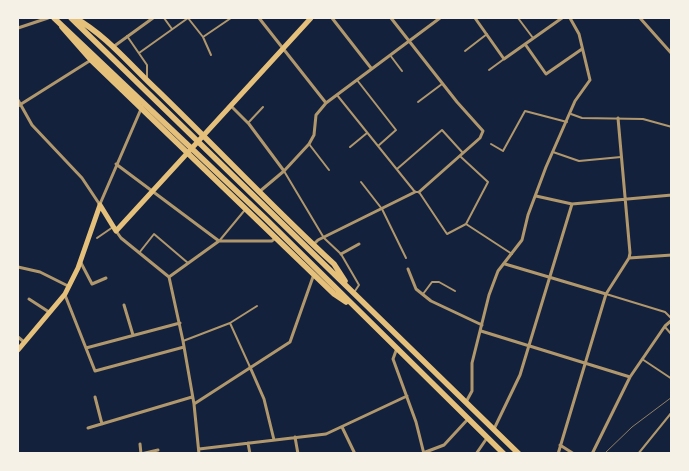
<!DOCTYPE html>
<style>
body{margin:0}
#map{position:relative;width:689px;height:471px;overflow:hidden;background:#14213d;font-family:Manrope,sans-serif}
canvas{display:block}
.frame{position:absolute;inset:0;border:19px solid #f6f1e7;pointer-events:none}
</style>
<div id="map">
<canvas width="689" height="471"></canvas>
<div class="frame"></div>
</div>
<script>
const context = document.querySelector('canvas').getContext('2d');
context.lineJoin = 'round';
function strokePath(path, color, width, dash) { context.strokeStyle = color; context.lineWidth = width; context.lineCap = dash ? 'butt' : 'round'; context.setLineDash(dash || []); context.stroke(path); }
strokePath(new Path2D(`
 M164,18l8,11
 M518,18l15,20
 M127,36l20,29v12
 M203,37l28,-19
 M465,51l22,-17
 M139,53l49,-35 15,19 8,18
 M390,55l12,16
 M489,70l15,-11
 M357,80l39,50 -18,16
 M337,95l78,97h4l28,42 19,-10 46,30
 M418,102l24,-18
 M571,114l11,4 61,1 29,8
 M248,123l15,-16
 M309,144l20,26
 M491,144l12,7 22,-40 42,11
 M350,147l17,-14
 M553,152l26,9 42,-4
 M461,157l27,25 -22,42
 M397,169l45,-39 20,22
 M284,171l40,67 17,16 18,31 -4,6
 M361,182l21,27 24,49
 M97,238l16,-11
 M220,240l24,-29
 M139,253l15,-19 34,29
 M423,294l9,-12h7l16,9
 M606,294l59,18 7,7
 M665,327l7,8
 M183,341l47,-18
 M642,359l30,20
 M250,367l-20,-44 27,-17
 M638,454l34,-42`), '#b1986c', 2);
strokePath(new Path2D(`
 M259,18l67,85
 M332,18l39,50
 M391,18l66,84 26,29 -3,7 -61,54
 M475,18l29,41 58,-41
 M640,18l32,36
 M18,28l30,-10
 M525,44l21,30 36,-25
 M113,47l40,-29
 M18,100l14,25 50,53 18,27
 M18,106l73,-46
 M231,106l18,18 35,47
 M116,164l103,77
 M259,192l25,-21 25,-27 5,-9 2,-20 10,-12 114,-85
 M536,196l36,8 100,-9
 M100,204l41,-95
 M116,231l5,7 48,39
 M313,245l5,-5 97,-48
 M341,254l18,-10
 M629,258l43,-3
 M80,261l12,23 14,-6
 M505,264l101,30
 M18,267l22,5 28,14
 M408,269l8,20 15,12 51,24
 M169,277l14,64 11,63 5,50
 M169,277l50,-36h53l3,-3
 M65,295l30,76 89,-24
 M29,299l20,13
 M124,305l9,30
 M481,331l149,46
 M18,337l6,5
 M86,348l94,-25
 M397,348l-4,11 23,63 8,32
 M250,367l14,32 10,41
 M95,397l7,27
 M466,402l6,-11v-28l17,-68 9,-24 24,-31 6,-25 18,-48 29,-66 15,-21 -11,-46 -9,-16
 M194,404l96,-62 24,-68
 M342,427l13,27
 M88,428l104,-31
 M494,429l26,-54 52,-171
 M295,437l3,17
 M248,443l2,11
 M140,444l1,10
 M560,445l14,9
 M199,449l127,-15 81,-38
 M423,453l21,-8 24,-26
 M141,454l17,-4
 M476,454l11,-16
 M558,454l48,-160 23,-36 1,-5 -12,-135
 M592,454l38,-77 35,-51 7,-6`), '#b1986c', 3);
strokePath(new Path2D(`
 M100,205l16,26 195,-213
 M18,350l47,-56 13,-26 22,-63`), '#e5c07b', 5);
strokePath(new Path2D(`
 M54,18l212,201 238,235
 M71,18l448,436
 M75,18c31,17 56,48 82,72 60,58 116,118 177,174l11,17
 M62,27l29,33 243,234 12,8`), '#e5c07b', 5.5);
strokePath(new Path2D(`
 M604,454l28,-27 40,-30`), '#918062', 1);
</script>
